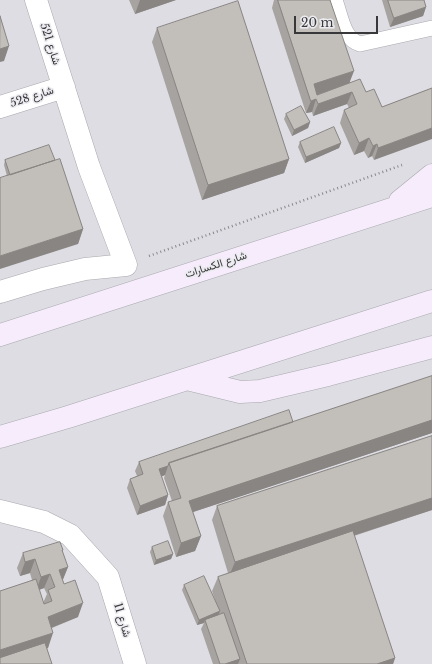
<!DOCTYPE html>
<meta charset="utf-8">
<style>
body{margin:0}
#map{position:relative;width:432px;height:664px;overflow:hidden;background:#dedde3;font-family:"Libre Baskerville",serif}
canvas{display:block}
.scale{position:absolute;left:294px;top:16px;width:84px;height:18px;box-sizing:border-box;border:2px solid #38383a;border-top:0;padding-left:5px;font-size:12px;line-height:14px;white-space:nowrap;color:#38383a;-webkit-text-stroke:3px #ebebf0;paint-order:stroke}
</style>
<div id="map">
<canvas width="432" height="664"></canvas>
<div class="scale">20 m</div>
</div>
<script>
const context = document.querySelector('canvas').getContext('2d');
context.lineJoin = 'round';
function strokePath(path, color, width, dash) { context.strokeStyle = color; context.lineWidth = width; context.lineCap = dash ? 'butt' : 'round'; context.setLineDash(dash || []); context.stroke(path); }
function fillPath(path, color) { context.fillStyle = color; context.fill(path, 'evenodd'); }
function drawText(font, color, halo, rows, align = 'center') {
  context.font = font + ' "Libre Baskerville",Vazirmatn,serif'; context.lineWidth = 3; context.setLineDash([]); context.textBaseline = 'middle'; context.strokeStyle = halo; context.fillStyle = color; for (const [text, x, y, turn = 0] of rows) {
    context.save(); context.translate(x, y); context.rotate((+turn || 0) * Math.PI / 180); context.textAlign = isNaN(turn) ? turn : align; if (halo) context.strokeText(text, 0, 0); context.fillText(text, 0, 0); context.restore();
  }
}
const lane = new Path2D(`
 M335,0c6,16 8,39 25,44l72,-16`);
const street = new Path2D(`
 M0,107l64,-20
 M0,292l43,-13 42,-10 41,-4 -37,-98 -53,-167
 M0,511l44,11 26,13 38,42 27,87`);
const secondary = new Path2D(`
 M400,201l32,-26
 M0,335l432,-139
 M187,379l53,13 20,-1 68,-16 104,-28
 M0,437l68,-20 364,-116`);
strokePath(lane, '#a8a8ad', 16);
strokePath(street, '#a8a8ad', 23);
strokePath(secondary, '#a8a8ad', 23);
strokePath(new Path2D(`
 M149,256l253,-91`), '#88888c', 2.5, [1, 3]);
strokePath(lane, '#fff', 15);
strokePath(street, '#fff', 22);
strokePath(secondary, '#f6ecfc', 22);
fillPath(new Path2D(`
 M129,0h47l-41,14z
 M274,0h56l20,83 16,9 16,15 50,-19 -58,72 -2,-4 -4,2 -4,-7 -10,4 -14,-32 4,-13 5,-2 -2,-4 -34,12 -1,-4 -6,1 -34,-105z
 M382,0h42l2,7 -3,9 -33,11z
 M157,28l132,131 -5,14 -82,27 -50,-158z
 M286,114l24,8 -2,6 -16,8 -8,-17z
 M300,142l41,1 -2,5 -34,15 -7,-16z
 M5,160h50l28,69 -5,15 -71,-68 -3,-11z
 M432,376v57l-239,79 8,24 -6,15 -19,6 -13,-41 5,-14 4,-1 -8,-23 1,-3 -4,2 7,18 -3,10 -28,10 -10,-27 3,-9 7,-3 -2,-5 4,-9 154,-40z
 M432,436v74l-78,26 41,122 -2,6h-180l-12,-35 3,-6 -7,2 -15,-35 2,-5 31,15 -3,-9 6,-14 10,-4 -16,-53 5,-14z
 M152,547l21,7 -2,5 -17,6 -4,-13z
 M63,550l-1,2 6,15 -6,14 16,36 -26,11 -4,20 -48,16 32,-84 -2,-7 -10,3 -3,-8 6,-15zM44,588l3,6 -4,9 -4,-13z`), '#a7a3a0');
fillPath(new Path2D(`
 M140,0h36l-41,14z
 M426,7l-3,9 -33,11 4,-9z
 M9,46l-5,15 -4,1v-13z
 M354,71l-5,13 -40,13 5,-13z
 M352,92l-5,12 -34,12 5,-12z
 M316,99l-4,13 -6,1 5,-12z
 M310,122l-2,6 -16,8 2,-6z
 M432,128v11l-58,21 4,-12z
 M369,138l-5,13 -10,4 5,-12z
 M341,143l-2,5 -34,15 1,-6z
 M377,144l-5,12 -4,2 5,-12z
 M289,159l-5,14 -82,27 6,-15z
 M83,229l-5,15 -78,25v-13z
 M432,420v13l-248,82 5,-14z
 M168,466l-3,9 -10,4 4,-10z
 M168,495l-3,10 -28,10 3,-9z
 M432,498v12l-203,66 6,-14z
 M201,536l-6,15 -19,6 5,-14z
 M173,554l-2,5 -17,6 2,-5z
 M35,559l-5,14 -10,3 5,-14z
 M68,567l-6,15 -9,3 6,-15z
 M50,574l-6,14 -8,3 5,-14z
 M83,603l-5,14 -35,14 5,-14z
 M220,611l-2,5 -13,4 -1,3 -7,2 2,-5z
 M53,633l-5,15 -48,15v-13z
 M395,658l-2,6h-16z
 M240,659l-2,5h-13z`), '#888582');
const building = new Path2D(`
 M278,0h52l24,71 -40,13 3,11 43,-16 6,13 8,-3 8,18 50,-19v40l-54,20 -1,-4 -4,2 -4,-8 -10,5 -15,-33 13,-6 -5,-12 -34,12 -2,-5 -5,2z
 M388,0h36l2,7 -32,11z
 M238,1l51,158 -81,26 -51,-157z
 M0,16l9,30 -9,3z
 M301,106l9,16 -16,8 -8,-16z
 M334,127l7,16 -35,14 -6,-15z
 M49,145l6,15 -45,15 -5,-15z
 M60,159l23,70 -83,27v-78z
 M432,376v44l-243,81 12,35 -20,7 -13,-41 13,-4 -12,-35z
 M289,410l4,12 -124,41 -1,3 -9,3 9,26 -28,11 -10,-27 13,-5 -4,-12z
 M432,436v62l-197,64 -18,-56z
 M353,531l42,127 -18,6h-130l-29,-87z
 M168,541l5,13 -17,6 -4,-13z
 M60,542l3,8h-1l6,17 -9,3 5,14 11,-4 8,23 -35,14 5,16 -53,17v-59l36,-12 8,25 8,-3 -4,-11 7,-3 -5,-13 -9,3 -6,-18 -10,3 -2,-9z
 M204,576l16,35 -21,9 -15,-35z
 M224,613l16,46 -15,5h-5l-15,-44z
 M45,643l7,21h-52v-6z`);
fillPath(building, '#c2beba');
strokePath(building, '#888582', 1);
drawText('11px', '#38383a', '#ebebf0', [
 ["شارع 521",50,44,72],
 ["شارع 528",32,97,-18],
 ["شارع الكسارات",216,265,-18],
 ["شارع 11",122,620,73]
]);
</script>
